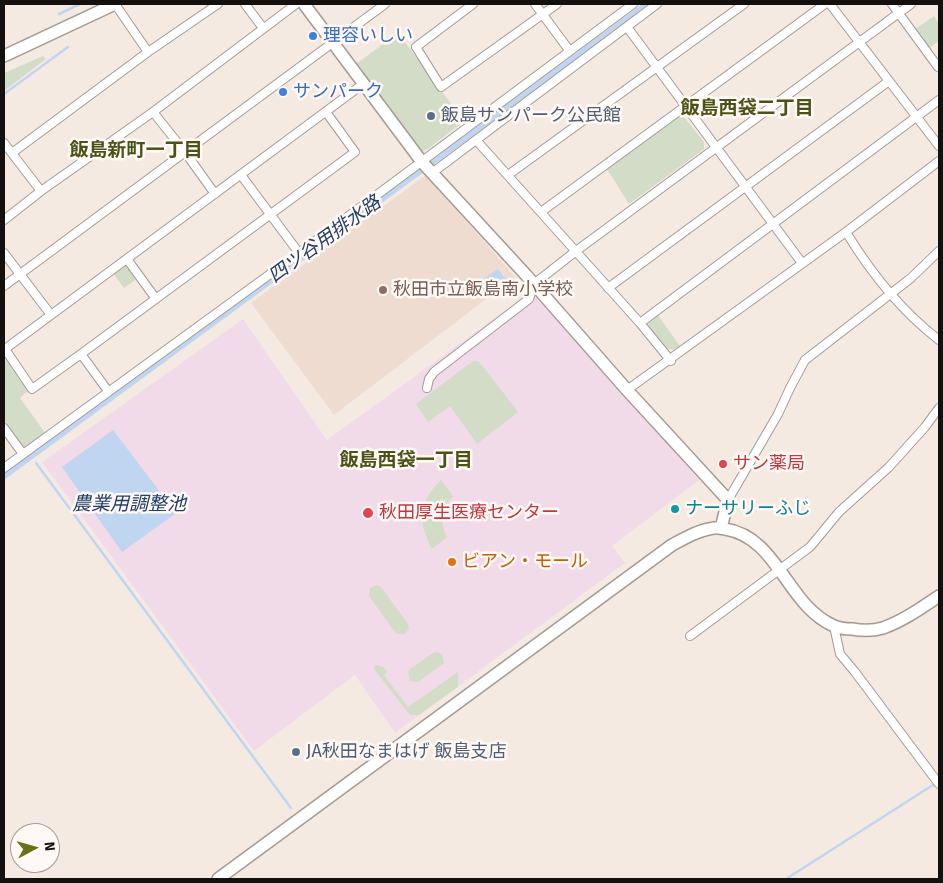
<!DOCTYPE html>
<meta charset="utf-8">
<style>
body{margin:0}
#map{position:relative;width:943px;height:883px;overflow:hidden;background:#f5eae2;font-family:"Fira Sans",sans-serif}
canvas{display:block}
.frame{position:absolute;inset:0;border:5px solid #13100d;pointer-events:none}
.north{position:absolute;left:10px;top:823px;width:50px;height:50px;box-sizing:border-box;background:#fff8f4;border:1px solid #a19b98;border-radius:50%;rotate:84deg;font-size:14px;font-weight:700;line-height:20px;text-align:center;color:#13100d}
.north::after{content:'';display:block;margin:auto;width:18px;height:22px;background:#69721b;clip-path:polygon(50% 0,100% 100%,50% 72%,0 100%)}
</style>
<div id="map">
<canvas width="943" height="883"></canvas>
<div class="frame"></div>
<div class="north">N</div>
</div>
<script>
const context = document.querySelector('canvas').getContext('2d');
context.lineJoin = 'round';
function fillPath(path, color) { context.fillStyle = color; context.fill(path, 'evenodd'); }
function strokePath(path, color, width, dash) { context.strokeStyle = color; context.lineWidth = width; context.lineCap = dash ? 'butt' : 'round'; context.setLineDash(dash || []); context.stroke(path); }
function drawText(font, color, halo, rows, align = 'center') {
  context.font = font + ' "Fira Sans","Noto Sans JP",sans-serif'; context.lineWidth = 5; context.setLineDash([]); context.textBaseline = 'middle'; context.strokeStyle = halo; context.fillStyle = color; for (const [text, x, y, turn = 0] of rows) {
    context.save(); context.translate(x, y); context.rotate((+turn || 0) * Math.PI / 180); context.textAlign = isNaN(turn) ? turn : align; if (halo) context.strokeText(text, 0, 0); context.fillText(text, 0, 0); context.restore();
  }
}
fillPath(new Path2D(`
 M426,175l89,102 -181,138 -83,-112z`), '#eedcd0');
fillPath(new Path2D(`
 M529,287l170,193 -87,66 13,17 -230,170 -40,-58 -101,76 -212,-289 201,-143 84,121 194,-141z`), '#f1dbe9');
fillPath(new Path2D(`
 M934,16l5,8v17l-11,8 -14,-19z
 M398,33l66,88 -36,28 -8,3 -64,-88z
 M43,56l3,3 -42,32v-18z
 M678,117h6l20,25v7l-75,55 -22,-35z
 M124,265l5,1 9,12 -14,10 -11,-15z
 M657,314l23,32 -5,3h-9l-17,-21 -1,-7z
 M4,357l24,34 -8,7 26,36 -21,15 -21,-29z
 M473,361h4l4,3 37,48 -41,32 -27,-38 -22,16 -12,-18z
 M441,480l12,16c-13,12 -13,26 -6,41l-15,12c-14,-27 -14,-47 9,-69z
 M377,585l4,2 27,37 1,4 -4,6h-7l-3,-2 -26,-36 1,-8z
 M438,652l4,3 2,8 -26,19 -8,-1 -2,-9 2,-3 23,-16z
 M375,665l8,2 4,5 -3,3 24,32 50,-35v15l-39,28h-9l-33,-42 -3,-5z`), '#d3dcc7');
fillPath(new Path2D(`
 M642,4h11l-649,476v-8l323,-235z
 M498,269l8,11 -25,18 -8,-12z
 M113,430l63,83 -54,39 -60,-85z`), '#bfd5f0');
strokePath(new Path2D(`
 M59,14l21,-10
 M4,94l64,-47
 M36,463l255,345
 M786,879l150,-96`), '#bfd5f0', 2.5);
const street = new Path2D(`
 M115,4l33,48
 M245,4l18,24
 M473,4l-57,43 25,40 116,-83
 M535,4l34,46
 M830,4l109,142
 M892,4l46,63
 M627,27l175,236
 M153,112l32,40 30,42
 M326,112l29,40 -274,202 -49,35 -27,-40 358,-265
 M476,140l164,183 31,38
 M4,143l37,48
 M12,153l136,-101 70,-48
 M432,173l225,-169
 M241,175l58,78
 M508,175l236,-171
 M541,212l284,-208
 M4,220l37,-29 112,-79 143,-108
 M846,232c25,41 54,78 93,108
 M4,253l47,62
 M127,259l29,40
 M4,286l381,-282
 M608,288l281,-207
 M640,323l299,-223
 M81,354l27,37
 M427,388l2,-9 5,-7 95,-73 5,-15 42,-33 335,-247
 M627,390l219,-158 93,-71
 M4,428l19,26
 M4,468l295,-215 334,-249
 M728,500l50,-86 12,-26 15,-28 106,-82 28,-27
 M834,626l6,28 15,18 84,112
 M690,636l120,-89 29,-35 50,-45 36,-40 14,-19`);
const secondary = new Path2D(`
 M304,4l118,158 104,113 101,115 101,110 -7,28
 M4,56l111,-52
 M218,879l454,-334c13,-7 27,-15 42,-17 3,-1 8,1 11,1 53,8 62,77 109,97 5,2 13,3 18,3 11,2 21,2 31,-1 20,-7 38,-20 56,-32`);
strokePath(street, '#a49a93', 10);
strokePath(secondary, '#a49a93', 14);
strokePath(street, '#fff', 8);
strokePath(secondary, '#fff', 11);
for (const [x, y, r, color] of [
 [313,36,5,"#3f7fe0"],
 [283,92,5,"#3f7fe0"],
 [431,116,5,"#5c6f8a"],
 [383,290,5,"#8d6e63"],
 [723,464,5,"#e0444e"],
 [675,509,5,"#0f9aa8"],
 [368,513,6,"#e0444e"],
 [452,562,5,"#e8710a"],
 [296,752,5,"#5c6f8a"]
]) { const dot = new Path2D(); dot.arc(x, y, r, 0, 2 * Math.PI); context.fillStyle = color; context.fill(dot); strokePath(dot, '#fff8f4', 2); }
drawText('18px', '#366cbe', '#fff8f4', [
 ["理容いしい",323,36],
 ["サンパーク",293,92]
], 'left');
drawText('18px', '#4e5e75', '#fff8f4', [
 ["飯島サンパーク公民館",441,116],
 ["JA秋田なまはげ 飯島支店",306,752]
], 'left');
drawText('18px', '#785e54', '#fff8f4', [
 ["秋田市立飯島南小学校",393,290]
], 'left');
drawText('18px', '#be3a42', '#fff8f4', [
 ["サン薬局",733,464],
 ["秋田厚生医療センター",379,513]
], 'left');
drawText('18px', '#0d838f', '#fff8f4', [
 ["ナーサリーふじ",685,509]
], 'left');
drawText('18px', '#c56008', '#fff8f4', [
 ["ビアン・モール",462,562]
], 'left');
drawText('bold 19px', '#4b5218', '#fff8f4', [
 ["飯島西袋二丁目",747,109],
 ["飯島新町一丁目",136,151],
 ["飯島西袋一丁目",406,461]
]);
drawText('italic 19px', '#214066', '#fff8f4', [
 ["四ツ谷用排水路",325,240,-36],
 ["農業用調整池",129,505]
]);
</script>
